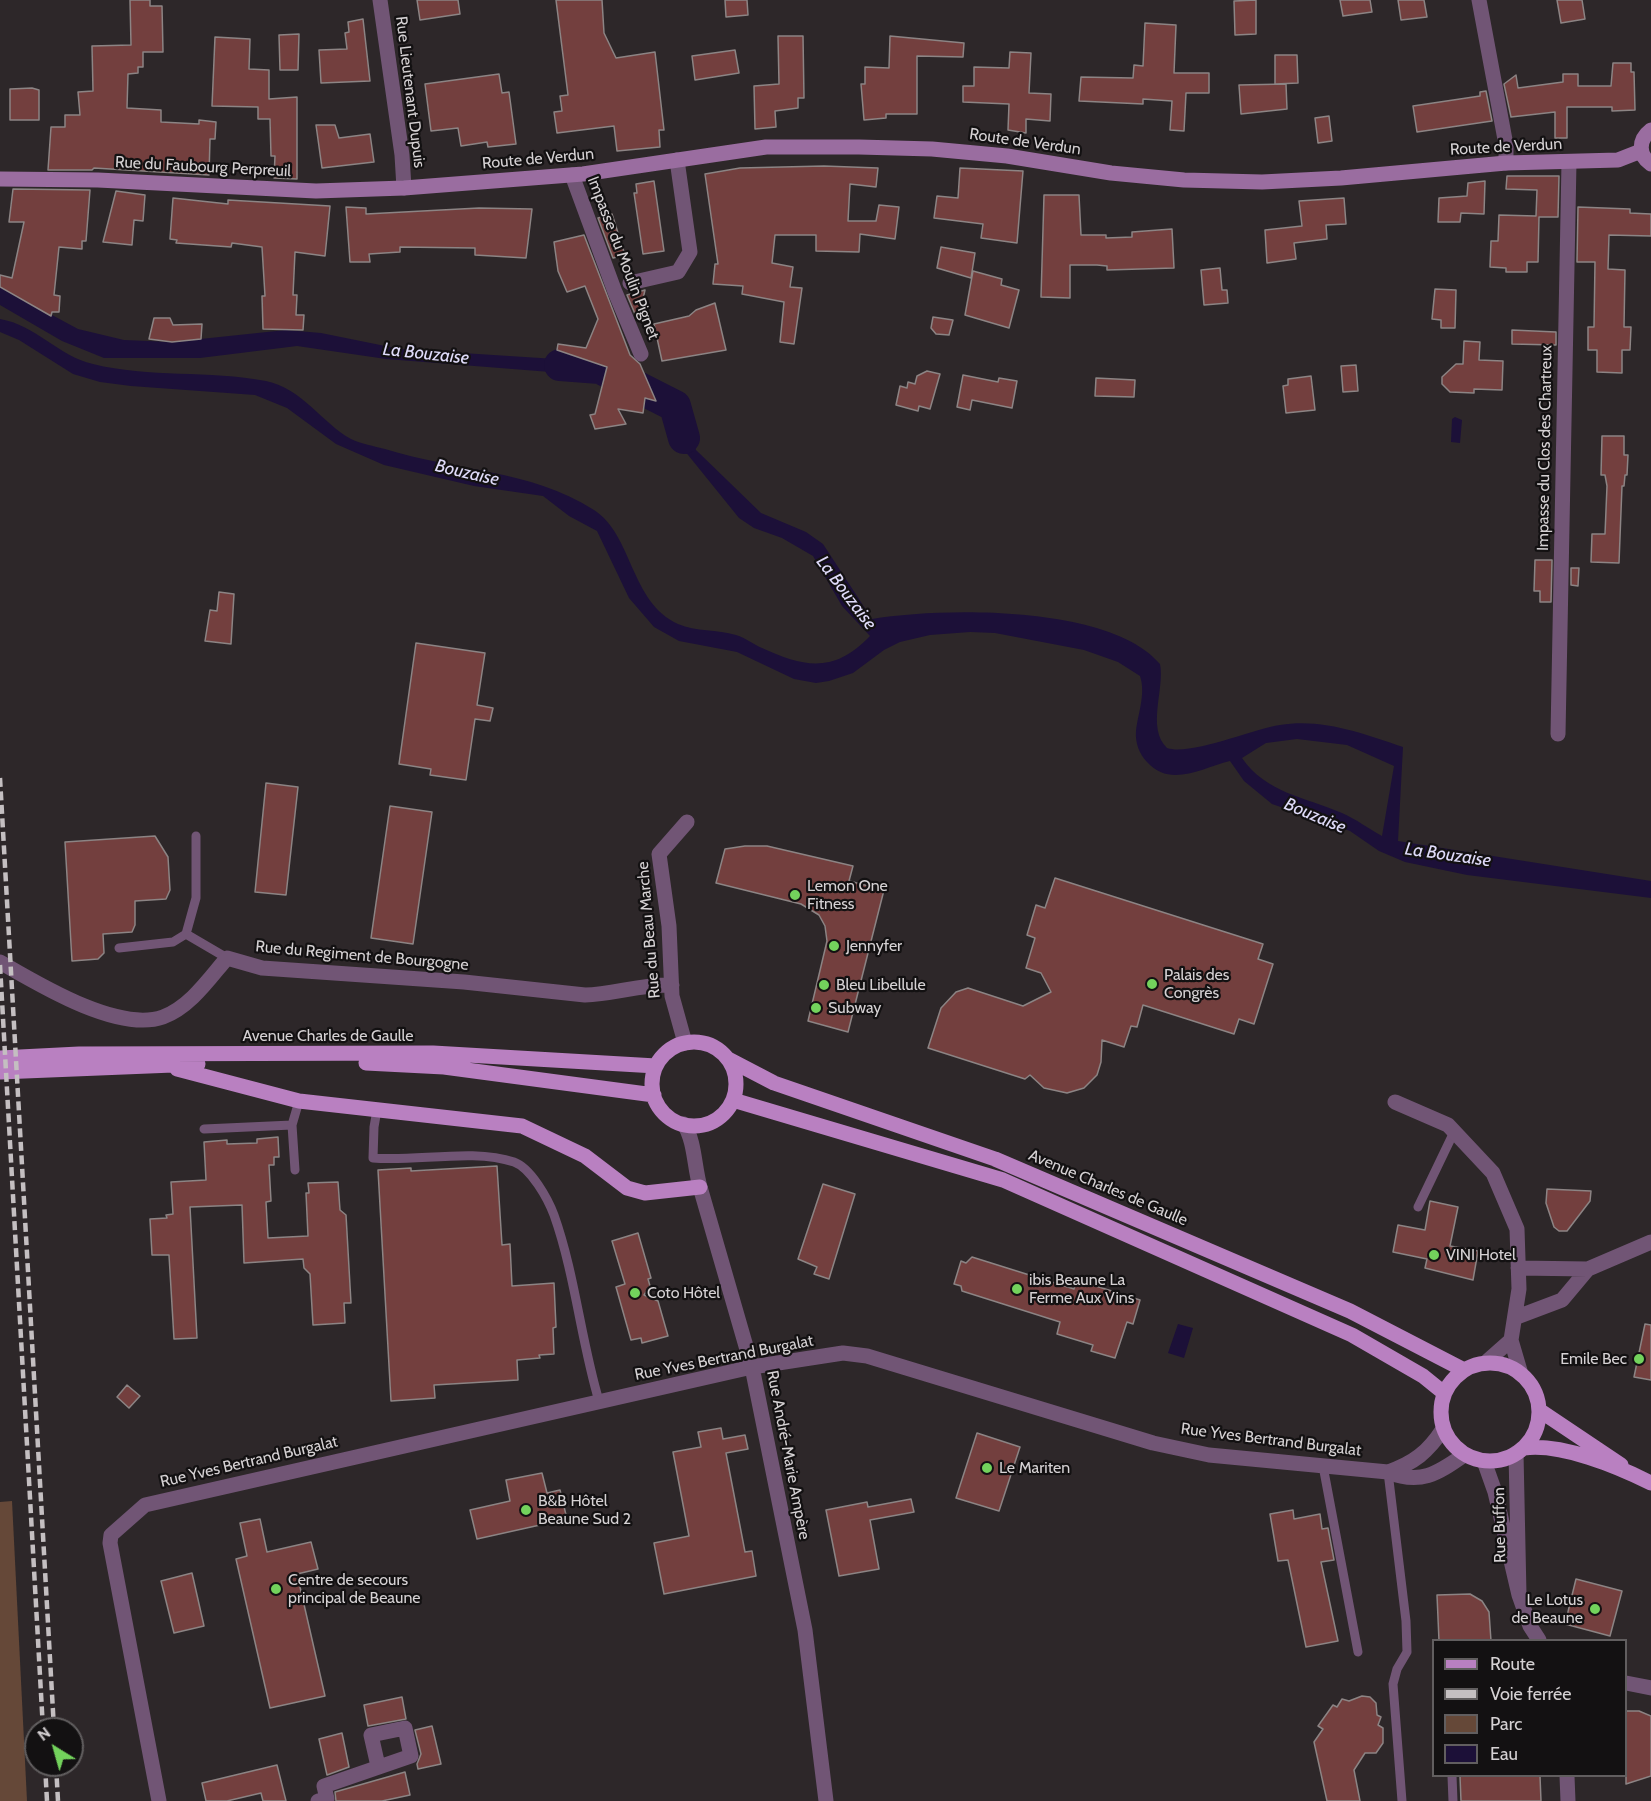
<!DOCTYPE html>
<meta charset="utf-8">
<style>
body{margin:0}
#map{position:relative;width:1651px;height:1801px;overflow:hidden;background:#2d2729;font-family:Cabin,sans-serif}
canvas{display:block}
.legend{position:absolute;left:1432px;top:1639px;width:195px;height:138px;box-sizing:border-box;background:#131112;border:2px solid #615e5f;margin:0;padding:8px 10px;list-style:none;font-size:18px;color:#d5d1d3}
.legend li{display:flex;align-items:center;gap:12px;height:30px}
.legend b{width:30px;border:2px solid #615e5f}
.north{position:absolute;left:24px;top:1717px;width:60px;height:60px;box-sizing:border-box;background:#131112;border:2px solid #615e5f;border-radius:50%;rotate:323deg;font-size:16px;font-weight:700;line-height:24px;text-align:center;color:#d5d1d3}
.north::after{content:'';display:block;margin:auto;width:21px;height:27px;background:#73d25c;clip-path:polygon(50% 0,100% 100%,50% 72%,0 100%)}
</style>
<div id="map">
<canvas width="1651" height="1801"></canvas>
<ul class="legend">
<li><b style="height:8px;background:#b980c1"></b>Route</li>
<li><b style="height:8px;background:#c4bfc1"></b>Voie ferrée</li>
<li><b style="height:16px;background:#654838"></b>Parc</li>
<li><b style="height:16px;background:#1c1038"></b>Eau</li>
</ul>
<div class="north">N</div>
</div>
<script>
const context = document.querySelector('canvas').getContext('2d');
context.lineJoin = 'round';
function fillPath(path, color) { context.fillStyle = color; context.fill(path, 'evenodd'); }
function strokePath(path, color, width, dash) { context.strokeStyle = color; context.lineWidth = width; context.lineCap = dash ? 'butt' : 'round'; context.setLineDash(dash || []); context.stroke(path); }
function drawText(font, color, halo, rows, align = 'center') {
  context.font = font + ' Cabin,sans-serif'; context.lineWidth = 4.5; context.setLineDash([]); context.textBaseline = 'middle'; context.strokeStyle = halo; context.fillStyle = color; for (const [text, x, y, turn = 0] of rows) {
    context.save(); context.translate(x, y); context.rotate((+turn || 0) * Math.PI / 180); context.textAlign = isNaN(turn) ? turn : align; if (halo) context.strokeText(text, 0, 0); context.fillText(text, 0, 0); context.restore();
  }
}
fillPath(new Path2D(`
 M12,1501l15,300h-27v-299z`), '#654838');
fillPath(new Path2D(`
 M0,287l78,42 46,11 48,2 114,-12 35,3 79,16 187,12 16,5 -2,10 -215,-17 -89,-13 -97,12h-96l-42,-17 -62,-36z
 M0,319c36,6 58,37 93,45 56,14 116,6 173,17 36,7 57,43 85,58 10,5 23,7 34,10 69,22 145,20 209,61 39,25 36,92 84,114 18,8 39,5 58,11 10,3 17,9 26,13 43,20 73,25 108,-12l-28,-30 -29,-50 -31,-18 -28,-10 -15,-10 -59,-73 -8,-34 -5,-8 2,-9 11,13 16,43 65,63 45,19 17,12 49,75c71,-12 239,-14 288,45 5,25 -14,64 7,84 23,8 86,-19 113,-23 43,-7 84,9 123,22l-5,94 253,40v17l-184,-23 -62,-13 -26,-11 -29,-20 -78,-27 -28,-23 -14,-20c-28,7 -60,27 -83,1 -8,-8 -12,-20 -11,-31 2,-18 10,-37 4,-55l-22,-14 -34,-12 -89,-17 -25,-1 -40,3 -30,7 -16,8 -31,23 -24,8 -13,2 -22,-4 -57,-27 -58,-11 -25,-14 -25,-29 -32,-67 -28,-15 -26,-20 -69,-10 -90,-21 -48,-21 -49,-36 -32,-13 -124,-9 -31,-4 -27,-8 -54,-34 -19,-8zM1297,739l50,6 47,21 -12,70c-13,-7 -26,-17 -40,-23 -37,-16 -76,-20 -100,-55l24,-15z
 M1455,417l7,3 -2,23 -9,-1 1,-23z
 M1178,1324l15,4 -9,30 -16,-5z`), '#1c1038');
strokePath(new Path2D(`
 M560,365l40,3 75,38 9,32`), '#1c1038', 32);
const building = new Path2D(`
 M130,0h20v6h12l1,46h-20v15h-5v6l-10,1 -1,34 34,2v12l38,2v-4l17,2 -1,17h-5l-1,36 -115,-7 -2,2h-44l3,-43h14v-12h15l-2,-23 15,-1 -1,-45 39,-1z
 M417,0h41l2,14 -40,6z
 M556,0h46l2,33 12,25 39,-6 9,78h-5l1,17 -43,4 -3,-25 -57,7 -3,-21 8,-1 -2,-15 8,-1z
 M725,0h22l1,15 -22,2z
 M1256,0v34l-21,1 -1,-34z
 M1340,0h30l2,12 -29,4z
 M1398,0h26l3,17 -26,3z
 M1557,0h25l3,19 -24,4z
 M363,19l7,62 -49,2 -2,-33 28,-1 -2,-16 4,-1 -1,-10z
 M1145,23l31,2 -2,48h35v20h-23l-2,38 -14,-1 2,-29 -29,-2v5l-64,-3 2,-24 52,1 1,-13 9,1z
 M299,34l-1,36h-18l-1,-35z
 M778,36h25l1,62h-6v10l-23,3 1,16 -21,2 -1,-43 25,-2z
 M890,36l74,7 -1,14 -46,-1v58h-31v4l-22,2 -3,-36h4v-17l24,1z
 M215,37l35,2 -1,30 20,1v29l28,-2v82l-23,-1 1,-22h-4l-1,-37h-12v-12l-46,-1z
 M735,50l4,23 -44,7 -3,-24z
 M1010,52l21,1 -2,40 22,1 -1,27 -24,-2v14l-18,-3 1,-26 -46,-2v-16h11v-19l35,1z
 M1275,55h22l1,28 -23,1z
 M1613,63h18v9h3l1,38 -23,1v-4h-45v31h-12v-26l-44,5 -7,-33 12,-9 2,13 45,-6v-8h15v12h33z
 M499,74l3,19 7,-1 7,52 -28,3 -1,-5 -26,4 -3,-18 -27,3 -6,-47z
 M1286,84l1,25 -46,5 -2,-29z
 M32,88l7,2v30h-29v-31z
 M1486,91l6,30 -75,11 -4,-26 67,-10v-4z
 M1329,116l3,25 -14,2 -3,-25z
 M316,125h19l4,13 31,-4 4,28 -52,6z
 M824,166l54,2 -2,19 -26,-3 -2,37h28l3,-16 20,2 -4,32 -35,-5 -1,18 -43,-1v-16h-41l-3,28 21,4 -3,20 12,1 -8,56 -14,-2 4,-40 -42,-8 1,-8 -30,-2 2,-20h3l-13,-90 35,-6z
 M960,168l63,3 -6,72 -36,-5 2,-14 -49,-6 3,-22 21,2z
 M1507,176h52l-1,41h-19l-1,45h-11v10h-21v-4l-16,-1 1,-26h7l1,-26 37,1 1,-26 -31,-1z
 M654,181l10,70 -21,3 -9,-61h3l-1,-9z
 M1485,181l-1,33 -23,-1 -1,9h-22l1,-24 28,-2 1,-13z
 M13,189l77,1 -4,51h-4v8l-23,-2 -5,48 6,1 -1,16h-7l-1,4 -51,-29v-12l12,3 12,-56h-15z
 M116,191l29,4 -2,26 -9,-1 -2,25 -29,-3z
 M1044,195h35l2,40h25v3l26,-1v-5l40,-3 2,39 -67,2v-4l-10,-1h-27v33l-29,-1z
 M173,198l55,6v-4l102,6 -5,50 -30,-4 -2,43h4l-1,20h8l-1,15 -40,-1 -1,-33h3l-3,-49 -30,-4 -1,4 -55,-4 1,-3 -7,-1z
 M1344,198l2,26 -20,1 1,14 -33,4 2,16 -29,4 -2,-33 37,-4 -3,-25z
 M346,207l20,1v6l113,-6 53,1 -6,49 -51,-3v-7l-75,-1v5l-31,2 1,8h-20z
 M1578,207l52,2v4l21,1v22l-42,-1 -1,34 17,1 -1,57h7l-1,23h-8v23l-25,-1v-22h-9v-23h6l1,-65h-18z
 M612,214l13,41 -12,3 -15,-40z
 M584,235l46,120 10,9 16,37 -11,-3 -2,15 -25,-4 8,15 -31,5 -5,-14 5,-1 12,-47 -50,-17 1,-6 28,4 12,-29 -13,-33 -18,6 -9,-21 -4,-29z
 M941,247l34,6 -4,25 -34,-10z
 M1220,268l2,22h5l1,13 -24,2 -3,-35z
 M973,271l29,8 -1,6 18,5 -10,38 -44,-13z
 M1435,289l21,1 -1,38h-14v-8l-9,-1z
 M645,290l-7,31 -11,-26z
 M715,303l11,47 -64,11 -8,-37 35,-8 7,-6z
 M933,317l20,3 -4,15 -13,-1 -5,-6z
 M154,318h16l3,7 29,-1 -1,15 -29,3 -23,-3z
 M1512,330l44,2v13l-44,-1z
 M1464,341l16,1 -1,18 24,1 -1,29 -28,-1v4l-24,-1 -8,-8v-7l14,-13h7z
 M1356,365l2,26 -15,1 -2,-26z
 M927,371l13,3 -10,35 -11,-3 -1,5 -22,-6 4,-19 7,2 1,-6 7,2 2,-8z
 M963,375l35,7 1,-4 18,3 -5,27 -40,-8 -2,10 -13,-3z
 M1311,376l4,34 -29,3 -3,-27 5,-1v-6z
 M1096,378l39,2 -1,17 -39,-1z
 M1602,436h22v19h4l-1,20h-2l-1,11h-2l-3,77 -28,-1 1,-28h13l2,-48 -2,-11h-4z
 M1535,560h17l-1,42h-11v-11h-6z
 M1571,568h8l-1,18 -7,-1z
 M219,592l15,2 -3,50 -26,-3 5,-31 7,1z
 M416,643l69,10 -8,52 16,3 -3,13 -15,-2 -9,61 -36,-5 1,-6 -32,-5z
 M266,783l32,4 -12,108 -31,-3z
 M390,806l42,6 -19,132 -42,-6z
 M155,836l13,21 2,33 -4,9 -31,2v24l-3,7 -29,2 1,19 -6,6 -26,2 -7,-119z
 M745,846h22l86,20 -4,15 35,9 -36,142 -40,-11 19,-80 -2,-15 -6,-11 -18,-11 -85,-21 9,-34z
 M1055,878l208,66 -5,15 15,5 -19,60 -15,-5 -5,15 -91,-29 -6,22 -6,-1 -7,21 -22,-7 -1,22 -4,13 -13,13 -17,5 -23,-5 -14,-13 -5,4 -97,-31 13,-40 15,-16 12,-4 55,18 28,-14 -10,-19 -15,-5 9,-30 -8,-3 9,-30 9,3z
 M278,1137l1,20h-5v8h-5l2,36 -5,1 2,36 40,-2 -2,-43h3l-1,-10 30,-1 2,28 6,5 5,88h-7l1,20 -32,2 -3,-51 -6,-6 -1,-9 -59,4 -2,-58 -52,2 7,131 -23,1 -5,-84h-17l-2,-36 17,-1 -1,-3 7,-1 -2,-32 35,-2 -2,-38 23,-2v4l30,-1v-4z
 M497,1166l5,79 8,-1 2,42 42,-3 2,44 -3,1 1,26 -15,1 1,3 -23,2 1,20 -84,5 1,13 -44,3 -13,-231 33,-2v3z
 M823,1184l32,10 -26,85 -15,-5 3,-7 -19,-8z
 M1547,1189l44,2 -1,10 -23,30h-8l-5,-4 -8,-24z
 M1430,1201l28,6 -8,39 28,5 -5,29 -48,-12 2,-9 -34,-7 5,-27 27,5z
 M638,1233l13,45 -3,1 2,7 -6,9 14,6 10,35 -26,7 -1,-5 -10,2 -15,-53 9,-3 -13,-43z
 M972,1257l102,32 3,-9 63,20 -7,24 -6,-2 -12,36 -24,-7 2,-6 -36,-11 3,-12 -98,-31 -1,-5 -7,-2 7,-23 5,2z
 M1645,1324l6,1v55l-17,-3z
 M127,1385l13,11 -11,12 -12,-11z
 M721,1428l2,11 22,-4 3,14 -22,4 19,99 7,-1 4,25 -92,18 -10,-51 35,-7 -16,-84 28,-5 -3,-15z
 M977,1433l43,14 -21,64 -43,-13z
 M542,1473l5,20 13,-3 7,29 -90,20 -7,-29 40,-9 -4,-21z
 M911,1499l3,13 -44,8 9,49 -40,7 -13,-66 41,-8 1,5z
 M1293,1510l1,9 26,-5 2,15 6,-1 6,32 -13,2 17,79 -32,6 -18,-87 -10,1 -8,-47z
 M260,1519l7,33 44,-10 7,27 -21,5 28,122 -55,12 -34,-149 11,-3 -7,-33z
 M192,1573l12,53 -30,7 -13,-52z
 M1576,1579l46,12 -12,45 -45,-12z
 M1470,1594l12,7 7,11 2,29h-52l-2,-46z
 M1362,1696l8,1 6,6 1,12 4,2 -3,8 5,3v15l-7,10h-11l-11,17 6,31h-33l-13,-59 9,-13 -5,-3 15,-21 4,2 5,-8 7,2z
 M402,1697l4,22 -38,7 -4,-21z
 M1626,1711h13l12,5v60l-25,8z
 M432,1726l9,38 -23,5 -1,-5 4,-10 -6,-24z
 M342,1733l7,34 -22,8 -8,-36z
 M277,1765l9,36h-23l-2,-8 -34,8h-21l-4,-18z
 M405,1772l5,23 -28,6h-46l-1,-9z
 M1460,1776h80l1,25h-80z`);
fillPath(building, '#733f3e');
strokePath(building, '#8c8484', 1.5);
strokePath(new Path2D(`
 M186,934l10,-36v-62
 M119,948l54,-6 13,-8 41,24
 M377,1110l-3,17 -1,31c43,4 100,-10 141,4 17,6 34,37 40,53 21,59 27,126 45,186
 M292,1125l3,45
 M204,1129l88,-4 7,-24
 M1418,1207l36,-75
 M1323,1466l35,186
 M1388,1472l18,149 1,31 -10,17 -4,15 9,117
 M1452,1776l1,25`), '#715575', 9);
strokePath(new Path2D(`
 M1479,0l27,145v18
 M572,175l43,117 26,62
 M630,283l48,-11 12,-20 -13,-92
 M1558,734l11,-572
 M0,962c38,22 118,71 163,55 27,-10 46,-38 64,-59l35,10 202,14 121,13c29,-1 57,-11 87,-10
 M685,1043l-13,-47 -3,-70 -10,-72 28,-32
 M1395,1102l53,23 45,48 24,56 2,60 -8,51
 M684,1124c11,18 10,42 16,63l52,180 53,263 21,171
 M1588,1269l63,-27
 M1517,1317l45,-17 26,-31 -70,-1
 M1485,1363l26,-23 10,34
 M1443,1429c-15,23 -29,34 -55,43 32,13 49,2 76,-17
 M1484,1461l11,31 24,103 -3,-142
 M1519,1595l11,31 9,14
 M1626,1683l25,5
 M1567,1776l1,25
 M159,1801l-49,-258 1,-8 34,-30 607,-138 91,-14 24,3 286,87 56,12 179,17
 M318,1801l9,-2 -3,-13 87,-30 -6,-28 -34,7 7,31`), '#715575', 15);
strokePath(new Path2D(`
 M380,0l22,155 2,33`), '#715575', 15);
strokePath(new Path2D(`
 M1651,130c-13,10 -13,25 0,34
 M0,179l98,1 218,11 88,-3 179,-14 183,-27h93l73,2 75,7 104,17 73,7 78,2 79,-4 165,-15 112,-3 23,-9`), '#9a6da0', 15);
strokePath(new Path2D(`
 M652 1084a42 42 0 1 1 84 0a42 42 0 1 1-84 0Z
 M0,1058l79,-4 354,-1 223,13
 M728,1059l46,24 221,76 355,152 114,59
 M366,1063l78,4 210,28
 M177,1069l122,32 223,25 63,30 42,32 18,5 55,-6
 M0,1072l198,-8
 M733,1100l270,80 349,155 71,41 21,17
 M1441 1412a49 49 0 1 1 98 0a49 49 0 1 1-98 0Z
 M1539,1410l82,55
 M1524,1448c37,-5 93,18 127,35`), '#b980c1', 15);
strokePath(new Path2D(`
 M0,778l54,951
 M0,965l43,764
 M45,1765l2,36
 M56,1765l2,36`), '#c4bfc1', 4.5, [9, 4.5]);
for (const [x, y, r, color] of [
 [795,895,6,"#73d25c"],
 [834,946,6,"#73d25c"],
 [1152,984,6,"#73d25c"],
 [824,985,6,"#73d25c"],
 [816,1008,6,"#73d25c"],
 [1434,1255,6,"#73d25c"],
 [1017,1289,6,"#73d25c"],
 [635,1293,6,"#73d25c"],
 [1639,1359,6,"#73d25c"],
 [987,1468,6,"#73d25c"],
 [526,1510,6,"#73d25c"],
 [276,1589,6,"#73d25c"],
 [1595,1609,6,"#73d25c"]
]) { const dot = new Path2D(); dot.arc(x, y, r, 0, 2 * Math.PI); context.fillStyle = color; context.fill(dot); strokePath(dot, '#131112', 2); }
drawText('16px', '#d5d1d3', '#131112', [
 ["Rue Lieutenant Dupuis",410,92,83],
 ["Route de Verdun",1025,142,8],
 ["Route de Verdun",1506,147,-3],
 ["Route de Verdun",538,159,-5],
 ["Rue du Faubourg Perpreuil",203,167,3],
 ["Impasse du Moulin Pignet",623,258,69],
 ["Impasse du Clos des Chartreux",1545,448,-89],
 ["Rue du Beau Marche",649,930,-95],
 ["Rue du Regiment de Bourgogne",362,956,5],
 ["Avenue Charles de Gaulle",328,1036],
 ["Avenue Charles de Gaulle",1108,1188,23],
 ["Rue Yves Bertrand Burgalat",724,1358,-11],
 ["Rue Yves Bertrand Burgalat",1271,1440,7],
 ["Rue André-Marie Ampère",788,1455,79],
 ["Rue Yves Bertrand Burgalat",249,1462,-13],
 ["Rue Buffon",1500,1525,-91]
]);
drawText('16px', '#d5d1d3', '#131112', [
 ["Lemon One",807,886],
 ["Fitness",807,904],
 ["Jennyfer",846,946],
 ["Palais des",1164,975],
 ["Congrès",1164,993],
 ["Bleu Libellule",836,985],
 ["Subway",828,1008],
 ["VINI Hotel",1446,1255],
 ["ibis Beaune La",1029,1280],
 ["Ferme Aux Vins",1029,1298],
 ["Coto Hôtel",647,1293],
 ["Emile Bec",1627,1359,"right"],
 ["Le Mariten",999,1468],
 ["B&B Hôtel",538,1501],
 ["Beaune Sud 2",538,1519],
 ["Centre de secours",288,1580],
 ["principal de Beaune",288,1598],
 ["Le Lotus",1583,1600,"right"],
 ["de Beaune",1583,1618,"right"]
], 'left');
drawText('italic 18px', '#e0dcfa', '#131112', [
 ["La Bouzaise",426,354,6],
 ["Bouzaise",467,473,13],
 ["La Bouzaise",846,593,53],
 ["Bouzaise",1315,816,23],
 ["La Bouzaise",1448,855,8]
]);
</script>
